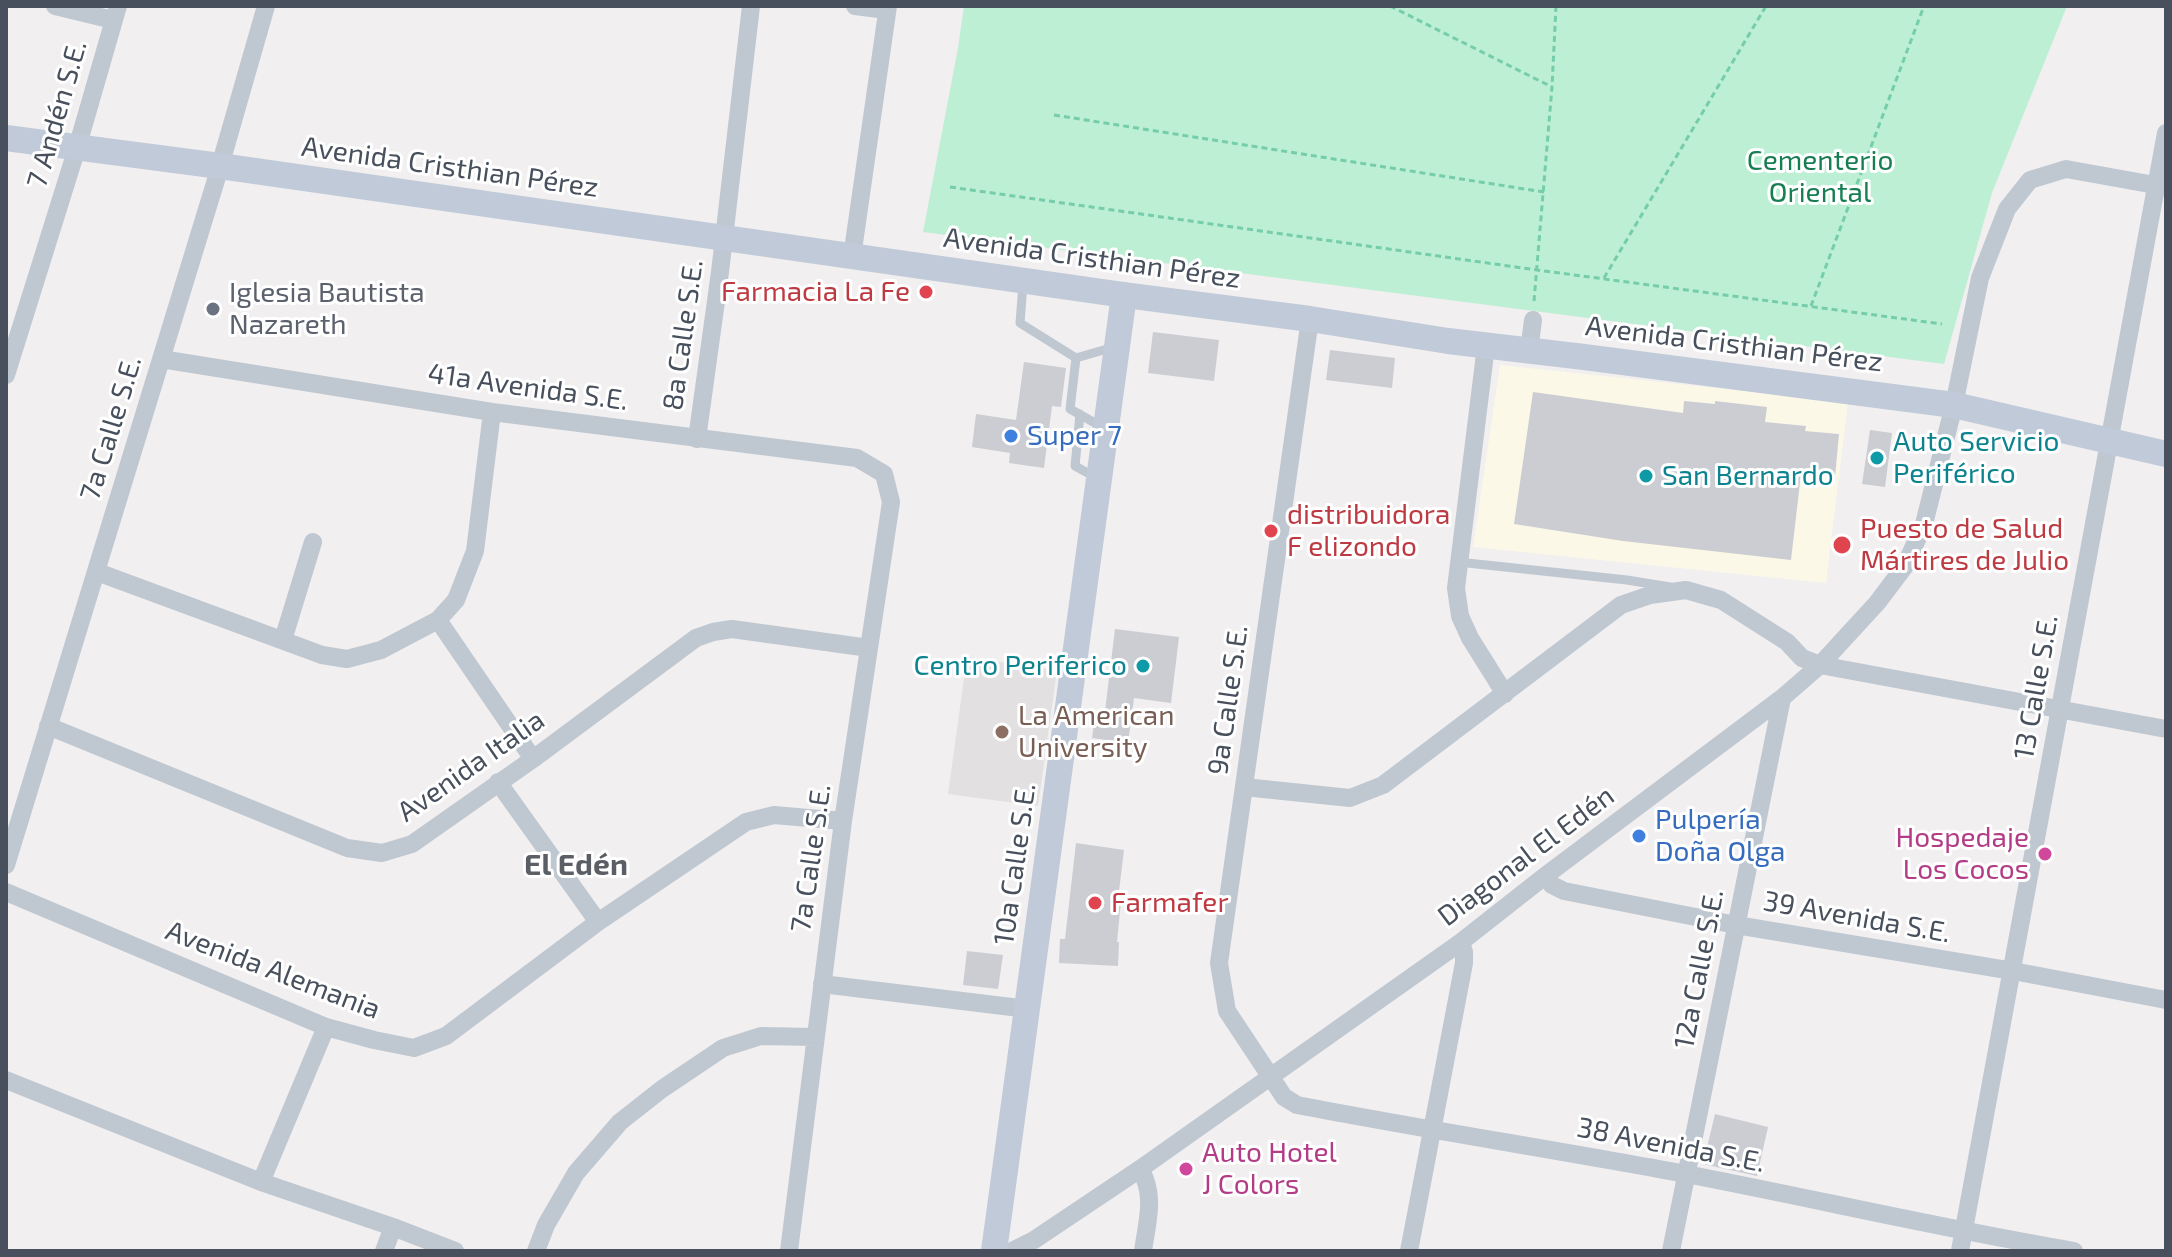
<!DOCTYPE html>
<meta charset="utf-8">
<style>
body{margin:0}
#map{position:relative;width:2172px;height:1257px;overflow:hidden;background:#f1efef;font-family:"Exo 2",sans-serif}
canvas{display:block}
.frame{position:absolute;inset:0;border:8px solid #47505c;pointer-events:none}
</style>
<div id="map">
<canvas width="2172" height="1257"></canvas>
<div class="frame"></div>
</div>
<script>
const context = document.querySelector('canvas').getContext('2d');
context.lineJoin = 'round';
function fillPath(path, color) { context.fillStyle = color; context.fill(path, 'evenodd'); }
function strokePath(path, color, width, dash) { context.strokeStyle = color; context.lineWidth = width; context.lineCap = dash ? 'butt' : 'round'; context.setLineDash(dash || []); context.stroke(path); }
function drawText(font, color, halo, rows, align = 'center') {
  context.font = font + ' "Exo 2",sans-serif'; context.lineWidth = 6; context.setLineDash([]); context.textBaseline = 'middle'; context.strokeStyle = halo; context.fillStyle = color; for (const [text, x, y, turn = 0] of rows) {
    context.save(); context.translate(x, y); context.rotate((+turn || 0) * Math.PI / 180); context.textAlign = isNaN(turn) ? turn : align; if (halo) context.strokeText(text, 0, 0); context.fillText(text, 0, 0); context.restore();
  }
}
fillPath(new Path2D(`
 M1500,365l348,37 -22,181 -353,-36z`), '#fcf8e8');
fillPath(new Path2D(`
 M967,657l90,13 -19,136 -90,-12z`), '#e2e0e1');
fillPath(new Path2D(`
 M964,6h1103l-75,187 -48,171 -1021,-132 35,-184z`), '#bdefd5');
fillPath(new Path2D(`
 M1153,332l66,8 -5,41 -66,-8z
 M1330,350l65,8 -3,30 -66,-8z
 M1024,362l42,6 -5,39 -9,-1 -8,62 -35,-5 1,-10 -38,-6 4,-33 40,6z
 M1533,392l150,21 1,-12 31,3v-3l52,6 -2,15 41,4 -1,5 34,3 -4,43 -34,-3 -10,86 -168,-19 -109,-17z
 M1870,430l22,3 -7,54 -23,-3z
 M1115,629l64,8 -8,66 -37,-5 -6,45 -36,-5 3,-20 9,1z
 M1076,843l48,7 -5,41h3l-5,51h2l-1,24 -59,-3 1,-24h5z
 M967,951l36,4 -5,34 -35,-4z
 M1715,1114l53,13 -11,49 -54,-12z`), '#cbcdd3');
strokePath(new Path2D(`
 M1390,6l162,81
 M1054,115l490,77
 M950,187l587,83 405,54
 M1604,278l162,-272
 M1534,301l18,-214 4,-81
 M1811,306l113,-300`), '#75cdaa', 3, [6, 4]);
strokePath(new Path2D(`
 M1023,284l-3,39 56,35
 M1080,414l-5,52 22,12
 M1104,428l-34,-19 6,-51 38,-11
 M1458,562l169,18 43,7`), '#bfc7d1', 9);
strokePath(new Path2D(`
 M55,6l58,14
 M855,6l32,4
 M852,257l36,-251
 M1310,319l-91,644 8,48 57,86 13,8c130,25 260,45 389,69 130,25 258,55 388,77
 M1486,346l-30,242 4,28 10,22 35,56
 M1529,351l4,-31
 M161,359l331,53 365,46 27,16 7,28 -48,319 -54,430
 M6,375l71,-227 41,-142
 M697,439l23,-167 31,-266
 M97,572l225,83 25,4 34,-9 57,-30 18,-20 19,-49 17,-139
 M438,620l95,139
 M283,640l30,-98
 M48,726l299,122 35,5 30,-9 121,-85 163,-121 17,-6 19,-3 137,19
 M498,782l100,140
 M1244,787l106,11 33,-13 238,-180 29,-10 36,-5 35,10 66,42 15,16 18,7 346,64
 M6,865l210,-685 50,-174
 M1545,876l7,9 12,6 172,34 277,46 153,29
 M6,892l320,135 48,13 40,8 32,-12 152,-114 148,-100 28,-7 69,6
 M822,984l206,25
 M6,1080l255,102 132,45 62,24
 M1140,1169c16,26 7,53 3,82
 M261,1182l65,-155
 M384,1251l9,-24
 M536,1251l10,-26 30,-52 44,-51 42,-33 61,-41 38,-12 54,1
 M1012,1251l22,-11 106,-71 321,-227 84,-66 237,-178 38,-33 57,-62 28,-37 19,-42 30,-119 26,-127 27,-69 23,-29 36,-11 100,18
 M1409,1251l55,-288v-11l-3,-10
 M1671,1251l111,-553
 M1960,1251l206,-1118`), '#bfc7d1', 18);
strokePath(new Path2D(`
 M6,138l214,28 904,129 186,24 138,22 136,16 370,48 212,49
 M994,1251l130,-956`), '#c1cad8', 26);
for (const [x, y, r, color] of [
 [926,292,8,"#e0444e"],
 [213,309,8,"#6b7280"],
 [1011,436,8,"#3f7fe0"],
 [1877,458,8,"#0f9aa8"],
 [1646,476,8,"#0f9aa8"],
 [1271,531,8,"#e0444e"],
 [1842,545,10,"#e0444e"],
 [1143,666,8,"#0f9aa8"],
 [1002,732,8,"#8d6e63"],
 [1639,836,8,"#3f7fe0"],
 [2045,854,8,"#d1479c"],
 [1095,903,8,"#e0444e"],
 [1186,1169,8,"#d1479c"]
]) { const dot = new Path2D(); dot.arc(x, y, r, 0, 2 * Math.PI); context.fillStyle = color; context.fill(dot); strokePath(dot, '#fff', 3); }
drawText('28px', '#47505c', '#fff', [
 ["7 Andén S.E.",57,114,-74],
 ["Avenida Cristhian Pérez",450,167,8],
 ["Avenida Cristhian Pérez",1092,258,8],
 ["8a Calle S.E.",683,335,-82],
 ["Avenida Cristhian Pérez",1734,344,7],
 ["41a Avenida S.E.",528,387,8],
 ["7a Calle S.E.",111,428,-73],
 ["13 Calle S.E.",2036,687,-80],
 ["9a Calle S.E.",1228,700,-82],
 ["Avenida Italia",471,766,-35],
 ["Diagonal El Edén",1526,856,-37],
 ["7a Calle S.E.",811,858,-82],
 ["10a Calle S.E.",1015,864,-82],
 ["39 Avenida S.E.",1857,917,10],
 ["12a Calle S.E.",1699,969,-79],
 ["Avenida Alemania",273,970,21],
 ["38 Avenida S.E.",1671,1145,11]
]);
drawText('28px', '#177e54', '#fff', [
 ["Cementerio",1820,161],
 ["Oriental",1820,193]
]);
drawText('28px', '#be3a42', '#fff', [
 ["Farmacia La Fe",910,292,"right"],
 ["distribuidora",1287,515],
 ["F elizondo",1287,547],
 ["Puesto de Salud",1860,529],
 ["Mártires de Julio",1860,561],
 ["Farmafer",1111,903]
], 'left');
drawText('28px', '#5b616d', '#fff', [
 ["Iglesia Bautista",229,293],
 ["Nazareth",229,325]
], 'left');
drawText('28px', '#366cbe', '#fff', [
 ["Super 7",1027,436],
 ["Pulpería",1655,820],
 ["Doña Olga",1655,852]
], 'left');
drawText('28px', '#0d838f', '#fff', [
 ["Auto Servicio",1893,442],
 ["Periférico",1893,474],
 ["San Bernardo",1662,476],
 ["Centro Periferico",1127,666,"right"]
], 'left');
drawText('28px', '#785e54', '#fff', [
 ["La American",1018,716],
 ["University",1018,748]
], 'left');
drawText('28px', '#b23c85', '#fff', [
 ["Hospedaje",2029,838],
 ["Los Cocos",2029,870],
 ["Auto Hotel",1202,1153,"left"],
 ["J Colors",1202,1185,"left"]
], 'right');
drawText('bold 30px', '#5b5e64', '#fff', [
 ["El Edén",576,865]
]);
</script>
